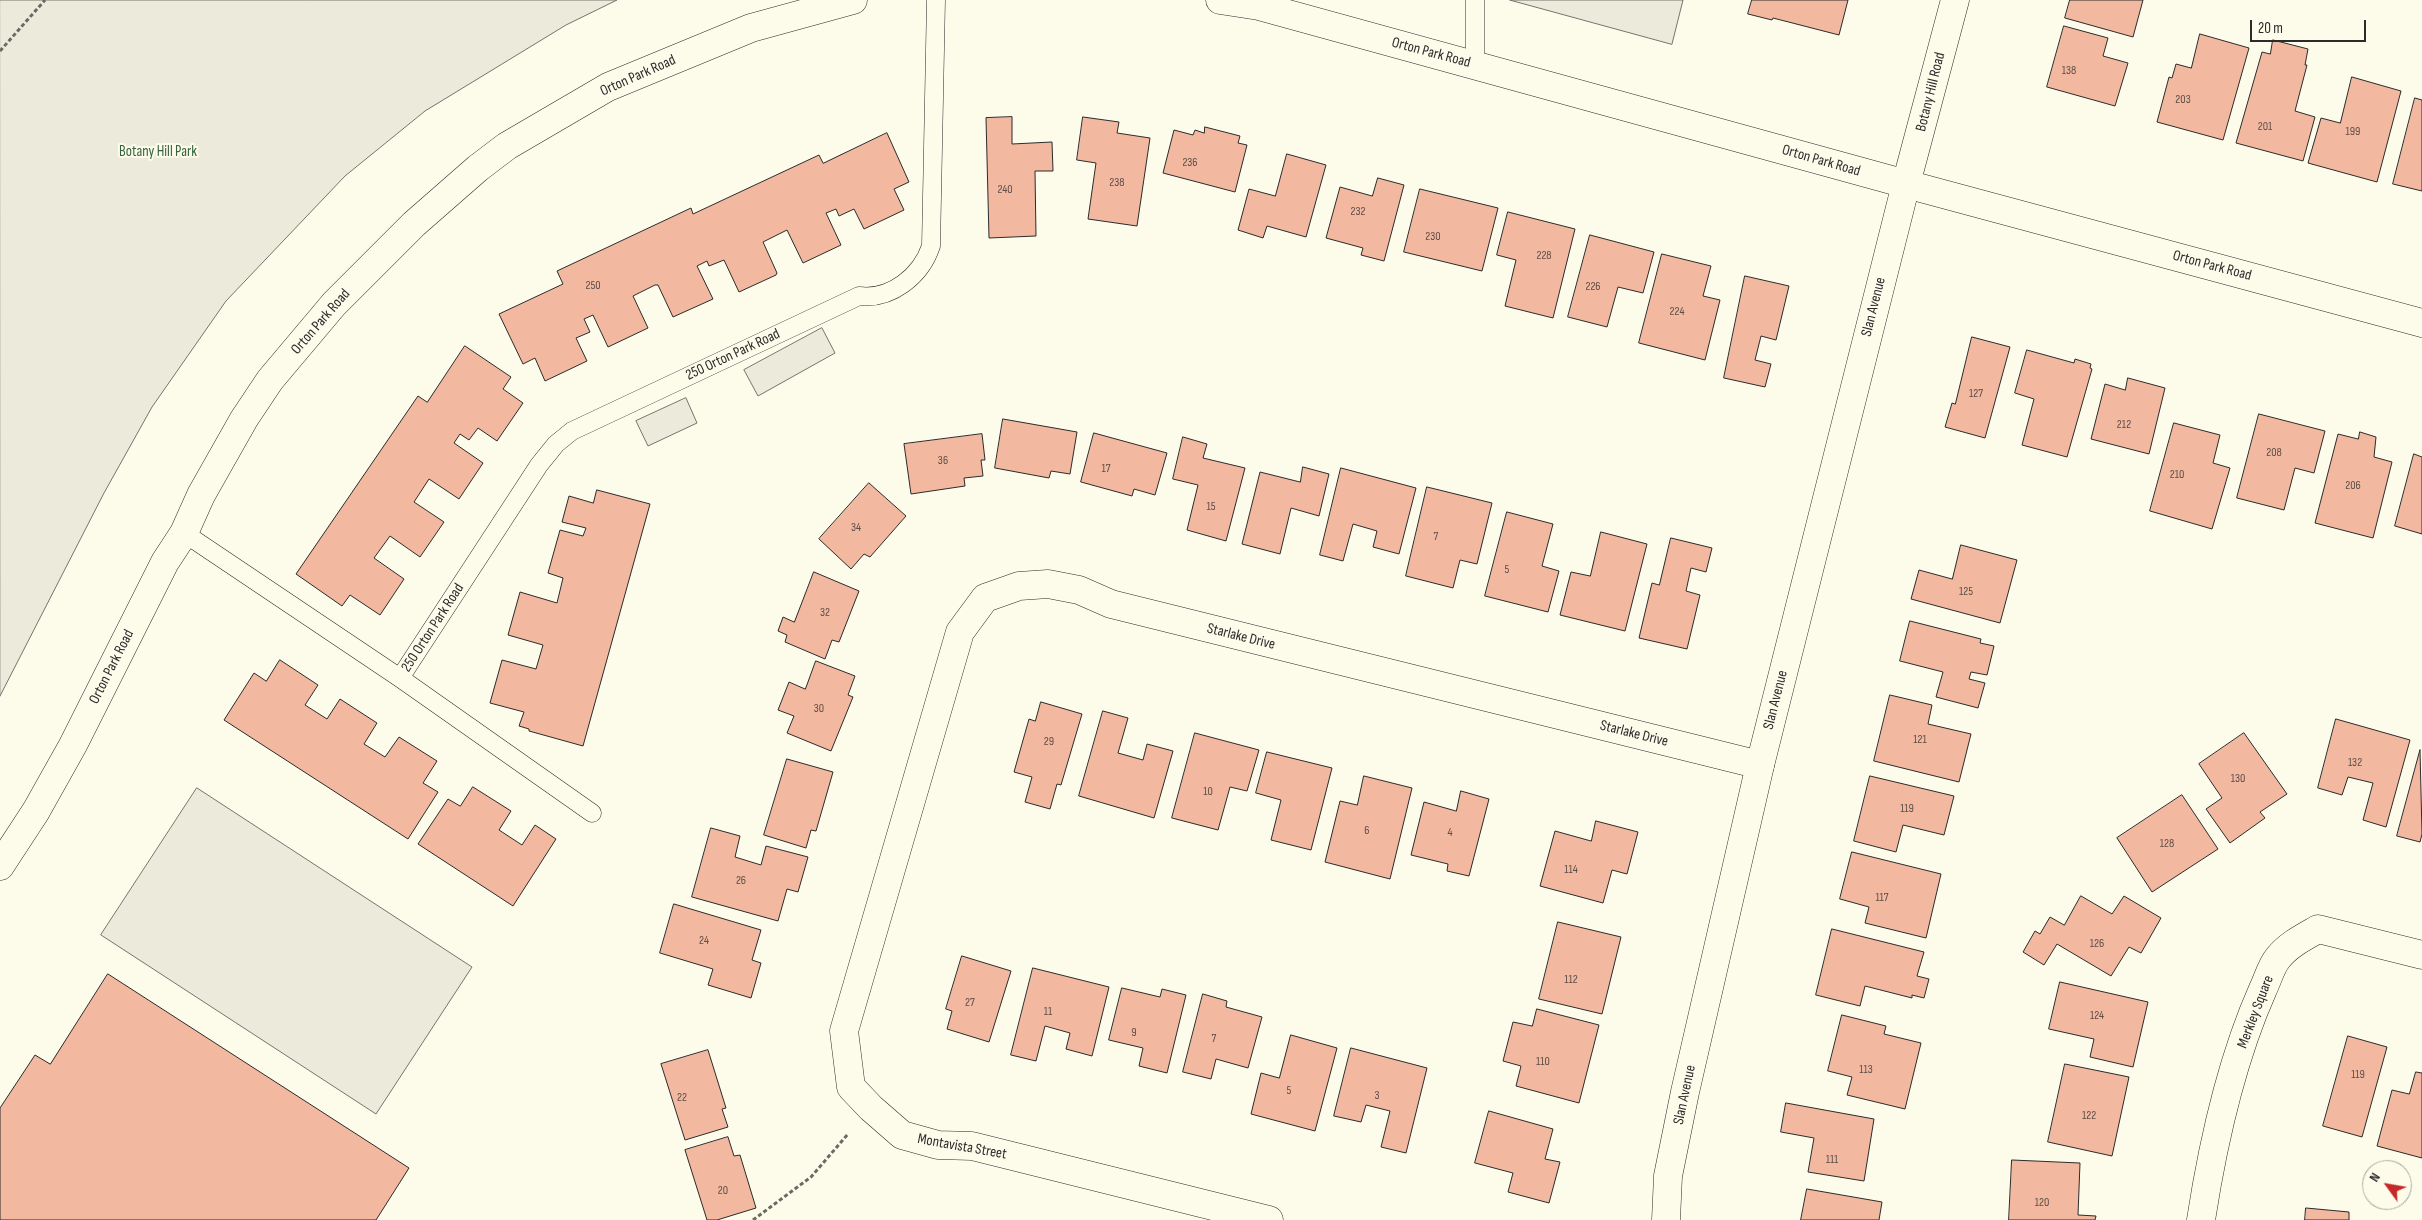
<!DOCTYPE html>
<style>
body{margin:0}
#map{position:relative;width:2422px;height:1220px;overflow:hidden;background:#fdfbea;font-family:"Sofia Sans Condensed",sans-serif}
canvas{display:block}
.north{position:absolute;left:2362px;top:1160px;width:50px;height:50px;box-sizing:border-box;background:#fdfbea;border:1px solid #a9a89e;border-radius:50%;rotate:302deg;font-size:14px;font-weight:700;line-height:20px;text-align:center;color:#2b2b2b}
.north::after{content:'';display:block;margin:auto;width:18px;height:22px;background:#c62828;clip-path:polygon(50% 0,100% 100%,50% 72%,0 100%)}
.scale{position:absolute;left:2250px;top:20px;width:116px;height:22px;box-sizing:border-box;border:2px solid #2b2b2b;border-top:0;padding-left:6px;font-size:15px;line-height:18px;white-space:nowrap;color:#2b2b2b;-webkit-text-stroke:4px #fdfbea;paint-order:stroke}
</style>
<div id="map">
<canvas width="2422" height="1220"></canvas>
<div class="north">N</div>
<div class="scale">20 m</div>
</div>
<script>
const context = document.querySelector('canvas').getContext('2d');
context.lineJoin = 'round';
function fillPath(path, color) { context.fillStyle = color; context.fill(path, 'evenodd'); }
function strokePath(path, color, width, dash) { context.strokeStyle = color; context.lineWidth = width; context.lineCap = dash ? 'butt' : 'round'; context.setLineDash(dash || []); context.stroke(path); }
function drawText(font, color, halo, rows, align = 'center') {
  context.font = font + ' "Sofia Sans Condensed",sans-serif'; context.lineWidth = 4; context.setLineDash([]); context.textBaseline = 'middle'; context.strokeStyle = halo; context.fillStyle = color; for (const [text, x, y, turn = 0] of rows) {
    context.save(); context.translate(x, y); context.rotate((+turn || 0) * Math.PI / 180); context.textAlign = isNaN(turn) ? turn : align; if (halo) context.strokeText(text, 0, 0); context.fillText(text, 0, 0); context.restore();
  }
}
const green = new Path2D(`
 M0,0h617l-51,25 -141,86 -80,65 -119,125 -74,106 -48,86 -104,203z
 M1510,0h173l-11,44z`);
fillPath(green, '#ecebdb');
strokePath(green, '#74746e', 1);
const parking = new Path2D(`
 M822,328l13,25 -77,43 -14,-26z
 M686,398l11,25 -49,23 -12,-25z
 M197,788l275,179 -96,147 -275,-179z`);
fillPath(parking, '#eceadb');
strokePath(parking, '#74746e', 1);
const building = new Path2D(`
 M1752,0h96l-9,35 -66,-17 -1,2 -24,-6z
 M2070,0h73l-10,37 -68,-19z
 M2064,26l44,12 -5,18 25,7 -13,43 -68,-19z
 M2200,34l49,14 -26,92 -66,-18 12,-45 3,1 4,-14 15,4z
 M2273,40l35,9 -3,16h2l-12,46 20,6 -12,44 -67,-18 26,-91 8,2z
 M2352,77l49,14 -24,91 -69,-19 13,-45 19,5z
 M2415,98l7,2v91l-29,-7z
 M1012,117v27l40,-2 1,29h-18l1,65 -47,2 -3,-120z
 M1083,117l36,5 -2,11 33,5 -13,88 -49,-7 8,-56 -19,-3z
 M1205,127l35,9 -2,7 9,2 -12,47 -72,-19 11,-43 19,5 2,-5 9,3z
 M887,133l22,49 -15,7 10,21 -40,19 -10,-20 -15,7 -3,-7 -10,4 15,32 -38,18 -16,-33 -24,12 14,31 -1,2 -37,17 -15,-32 -15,6 -2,-5 -10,5 16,33 -40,18 -15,-32h-3l-22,11 15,32 -40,19 -15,-32 -9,4 6,13 -14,6 11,23 -42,20 -10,-23 -12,6 -24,-50 64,-30 -6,-13 134,-63 2,6 126,-59 4,8z
 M1287,154l39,11 -20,72 -39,-11 -4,12 -25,-8 11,-41 26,7z
 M1378,178l26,7 -20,76 -23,-6 2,-7 -37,-10 14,-51 32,9z
 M1420,189l78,19 -16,63 -78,-19z
 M1508,212l67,17 -22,89 -48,-12 11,-46 -19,-5z
 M1590,235l64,17 -11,41 -25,-6 -11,40 -39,-10z
 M1662,254l49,12 -8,30 17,4 -15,60 -66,-17z
 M1745,276l44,10 -13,54 -15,-4 -6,24 16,4 -6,23 -41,-9z
 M1972,337l38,10 -25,91 -40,-11 7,-24 3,1z
 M465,346l46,31 -8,12 20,14 -26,38 -19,-13 -9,12 -9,-6 -6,9 29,20 -24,36 -30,-20 -15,23 30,20 -24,35 -30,-21 -16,22 30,21 -24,36 -30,-20 -8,11 -46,-32 122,-178 9,6z
 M2027,350l47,13 1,-4 16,5 -1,4 2,1 -25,88 -45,-12 12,-46 -19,-6z
 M2128,378l37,10 -16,66 -58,-15 14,-55 20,6z
 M2259,414l66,17 -11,42 -19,-5 -11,42 -47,-12z
 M1003,419l74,13 -7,42 -19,-3 -2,7 -54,-10z
 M2174,423l46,12 -7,28 17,5 -18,61 -62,-18z
 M2360,432l16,5 -2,20 18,5 -19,76 -58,-15 23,-89 20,5z
 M1094,433l73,20 -12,42 -21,-6 -2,7 -51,-14z
 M982,434l3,26h-4l2,16 -19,2 1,8 -54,8 -7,-50z
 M1183,437l24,7 -4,14 42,10 -19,73 -39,-11 11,-45 -25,-6z
 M2414,454l8,3v77l-27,-8z
 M1303,467l26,7 -10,42 -28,-8 -11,46 -38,-10 18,-72 40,10z
 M1341,468l75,20 -17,66 -26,-7 4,-16 -24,-7 -10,37 -23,-6z
 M869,483l37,33 -36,41 -6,-3 -13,15 -32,-30z
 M1427,487l65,16 -15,61 -17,-4 -7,28 -47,-12z
 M597,490l53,14 -67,242 -54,-15v-2l-10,-3 5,-14 -34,-9 12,-43 34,9 7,-24 -35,-10 12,-43 37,11 6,-25 -15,-5 12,-43 23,6 3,-8 -24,-6 7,-26 24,7z
 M1507,512l46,12 -11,42 17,5 -11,41 -63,-16z
 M1601,532l46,12 -22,87 -65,-16 11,-43 19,4z
 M1671,538l41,10 -6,24 -15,-4 -5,23 14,4 -13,54 -48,-11 13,-55 7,2z
 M1961,545l56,15 -17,63 -89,-24 8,-29 33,9z
 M814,572l45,19 -20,51 -7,-2 -7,19 -40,-17 2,-7 -9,-4 5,-14 11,5z
 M1910,621l71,18 -1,4 14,3 -7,29 -16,-3 -2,7 16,4 -7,25 -42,-11 7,-25 -43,-11z
 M280,660l38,25 -13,20 22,14 13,-20 37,24 -13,21 21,13 14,-20 38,24 -14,22 15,9 -30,47 -184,-119 30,-47 12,8z
 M816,661l39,15 -7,19 5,2 -22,54 -44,-18 7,-17 -16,-6 11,-28 16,7z
 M1890,695l42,10 -4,19 43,10 -12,48 -85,-21z
 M1041,702l41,12 -21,71 -4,-1 -7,25 -25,-7 7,-25 -18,-5 15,-53 6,2z
 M1103,711l25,7 -10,35 25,7 4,-16 26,7 -19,67 -75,-22z
 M2336,719l74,21 -24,87 -23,-7 10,-37 -25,-6 -6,18 -24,-7z
 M1195,733l64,17 -12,41 -17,-4 -12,43 -46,-12z
 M2244,733l43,61 -27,18 5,6 -35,25 -24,-34 16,-11 -23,-34z
 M2420,750l2,84 -2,8 -23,-6z
 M1267,752l65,16 -21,82 -40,-10 10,-40 -25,-7z
 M787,759l46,13 -17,59 -5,-1 -5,18 -42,-13z
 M1364,776l48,12 -22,91 -65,-17 15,-61 17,4z
 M1870,776l84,20 -10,39 -41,-10 -7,27 -42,-11z
 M473,787l38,24 -12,19 23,15 13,-20 21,14 -43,67 -95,-62 30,-45 12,7z
 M1461,791l28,8 -20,77 -22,-5 1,-7 -37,-9 13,-53 32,9z
 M2182,795l36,54 -66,43 -35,-54z
 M1596,821l42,11 -11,42 -15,-4 -9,33 -63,-17 15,-55 36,10z
 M711,828l29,8 -5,21 26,8 5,-19 42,11 -10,35 -11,-3 -9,32 -86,-24z
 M1852,852l89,22 -15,64 -61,-15 4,-16 -29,-8z
 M2081,896l31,18 12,-18 37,22 -20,35 -12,-6 -18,29 -54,-32 -13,21 -21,-13 12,-21 5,3 10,-17 14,8z
 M674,904l87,26 -9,30 9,3 -10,35 -43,-13 5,-16 -53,-16z
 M1558,922l63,15 -19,77 -63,-15z
 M1832,929l92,23 -7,24 12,3 -5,19 -12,-3v3l-47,-12 -5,20 -44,-11z
 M962,956l49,15 -22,71 -42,-13 5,-18 -6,-2z
 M1033,968l76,19 -17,69 -26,-7 4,-16 -25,-7 -9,35 -25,-6z
 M108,974l301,194 -33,52h-376v-112l35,-53 15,9z
 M2060,982l88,20 -15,65 -43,-10 4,-18 -45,-10z
 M1122,988l38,9 2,-8 24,6 -19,78 -28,-7 4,-18 -34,-8z
 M1203,994l24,7 -1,6 36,10 -14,51 -32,-9 -5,20 -28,-7z
 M1537,1009l62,16 -20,78 -63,-17 5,-20 -18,-5 10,-39 19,4z
 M1842,1015l44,11 -2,8 37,9 -16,66 -58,-14 5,-18 -24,-6z
 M1291,1035l46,13 -22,83 -64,-17 10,-41 18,5z
 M2348,1036l39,11 -25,90 -39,-11z
 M1351,1048l76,20 -21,85 -25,-6 9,-36 -24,-6 -5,17 -27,-6z
 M708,1050l18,58 -4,1 6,18 -43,13 -24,-76z
 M2065,1064l64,13 -17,79 -64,-14z
 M2416,1072l6,1v85l-45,-12 15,-56 17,4z
 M1786,1103l88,16 -10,62 -56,-9 6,-34 -33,-6z
 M1489,1111l64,18 -8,30 15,3 -11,41 -41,-11 5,-19 -38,-10z
 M728,1137l6,19 6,-1 16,53 -39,12h-10l-22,-70z
 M2012,1160l68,3 -2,52 18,1 -1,4h-86z
 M1807,1189l75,13 -3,18h-78z
 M2306,1208l43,4v8h-44z`);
fillPath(building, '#f2b8a0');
strokePath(building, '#2b2b2b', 1);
const service = new Path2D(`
 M1475,0v64
 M184,533l216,145 192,135
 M400,678l139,-213 17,-21 16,-13 287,-135c32,4 62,-20 72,-50l5,-246`);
const minor = new Path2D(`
 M1906,184l49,-184
 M1269,1220l-297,-74 -34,-1 -36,-10 -31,-27 -20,-21 -7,-56 116,-399 25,-34 34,-12 29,-2 31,6 32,14 649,161
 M2201,1220c12,-78 30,-159 62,-231 5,-10 8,-23 15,-31 10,-13 26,-21 40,-29l104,26`);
const tertiary = new Path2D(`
 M1220,0l39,6 647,178 516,139
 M0,866l36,-55 37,-66 92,-183 19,-29 17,-38 43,-76 26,-39 64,-76 80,-80 64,-56 29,-22 101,-59 143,-59 102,-28
 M1666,1220l2,-44 17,-84 75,-327 146,-581`);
strokePath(service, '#2b2b2b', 19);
strokePath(minor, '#2b2b2b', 29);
strokePath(tertiary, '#2b2b2b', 29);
strokePath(new Path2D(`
 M0,51l45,-51
 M753,1220l58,-43 37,-43`), '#6a6964', 3, [4, 2.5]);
strokePath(service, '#fdfbea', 18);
strokePath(minor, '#fdfbea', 28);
strokePath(tertiary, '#fdfbea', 28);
drawText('12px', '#5d4e48', null, [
 ["138",2069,71],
 ["203",2183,100],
 ["201",2265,127],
 ["199",2353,132],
 ["236",1190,163],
 ["238",1117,183],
 ["240",1005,190],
 ["232",1358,212],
 ["230",1433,237],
 ["228",1544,256],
 ["250",593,286],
 ["226",1593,287],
 ["224",1677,312],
 ["127",1976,394],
 ["212",2124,425],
 ["208",2274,453],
 ["36",943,461],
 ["17",1106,469],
 ["210",2177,475],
 ["206",2353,486],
 ["15",1211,507],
 ["34",856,528],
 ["7",1436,537],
 ["5",1507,570],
 ["125",1966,592],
 ["32",825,613],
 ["30",819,709],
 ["121",1920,740],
 ["29",1049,742],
 ["132",2355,763],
 ["130",2238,779],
 ["10",1208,792],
 ["119",1907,809],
 ["6",1367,831],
 ["4",1450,833],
 ["128",2167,844],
 ["114",1571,870],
 ["26",741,881],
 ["117",1882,898],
 ["24",704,941],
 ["126",2097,944],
 ["112",1571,980],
 ["27",970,1003],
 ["11",1048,1012],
 ["124",2097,1016],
 ["9",1134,1033],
 ["7",1214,1039],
 ["110",1543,1062],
 ["113",1866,1070],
 ["119",2358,1075],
 ["5",1289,1091],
 ["3",1377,1096],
 ["22",682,1098],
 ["122",2089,1116],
 ["111",1832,1160],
 ["20",723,1191],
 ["120",2042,1203]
]);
drawText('15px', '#2b2b2b', '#fdfbea', [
 ["Orton Park Road",1431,53,15],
 ["Orton Park Road",638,76,-24],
 ["Botany Hill Road",1931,92,-76],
 ["Orton Park Road",1821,161,16],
 ["Orton Park Road",2212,266,15],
 ["Slan Avenue",1874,307,-76],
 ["Orton Park Road",321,322,-49],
 ["250 Orton Park Road",733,355,-25],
 ["250 Orton Park Road",433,628,-57],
 ["Starlake Drive",1241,637,14],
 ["Orton Park Road",112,667,-63],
 ["Slan Avenue",1776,700,-76],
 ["Starlake Drive",1634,734,14],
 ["Merkley Square",2256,1012,-69],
 ["Slan Avenue",1685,1095,-78],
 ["Montavista Street",962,1147,10]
]);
drawText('15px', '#34623c', '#fdfbea', [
 ["Botany Hill Park",158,152]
]);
</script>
